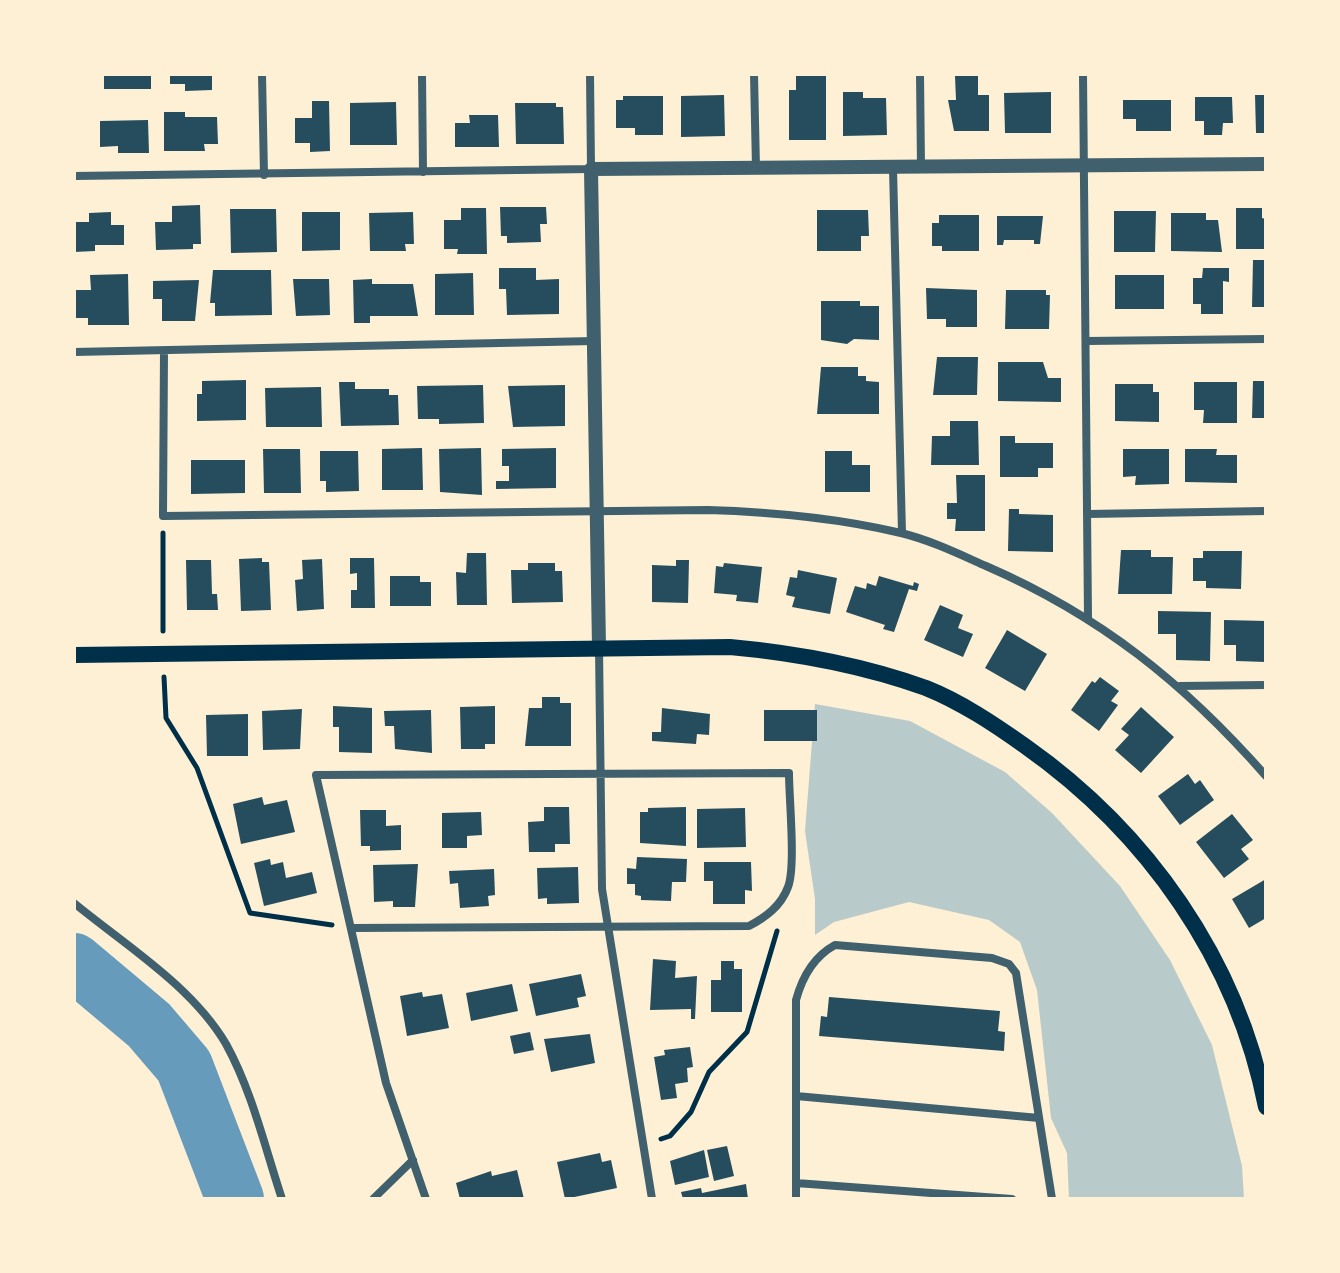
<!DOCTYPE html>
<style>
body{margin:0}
#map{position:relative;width:1340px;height:1273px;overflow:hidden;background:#fdf0d5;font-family:"Asap Condensed",sans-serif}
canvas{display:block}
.frame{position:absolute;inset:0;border:76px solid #fdf0d5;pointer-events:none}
</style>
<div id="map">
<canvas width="1340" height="1273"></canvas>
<div class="frame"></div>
</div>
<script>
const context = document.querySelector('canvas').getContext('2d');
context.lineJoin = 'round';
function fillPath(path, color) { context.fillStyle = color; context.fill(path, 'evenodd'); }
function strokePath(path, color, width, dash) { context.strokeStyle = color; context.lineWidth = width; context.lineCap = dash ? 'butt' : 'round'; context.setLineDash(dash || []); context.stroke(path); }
fillPath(new Path2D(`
 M815,704l95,17 95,51 47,41 68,73 50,74 42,85 30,121 2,33h-175l-2,-46 -16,-35 -14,-128 -17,-48 -31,-22 -80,-18 -75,20 -19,13v-36l-10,-68z`), '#b9caca');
strokePath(new Path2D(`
 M74,962l75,63 35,41 51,133`), '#669bbc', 58);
fillPath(new Path2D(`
 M104,74h47v15h-47z
 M170,74h42v16l-27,1v-7h-15z
 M812,74h14v66h-37v-50h7v-14z
 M955,76h23v19h11v36h-35l-6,-31h8z
 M843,92h20v6h23l1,37 -44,1z
 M1051,92v41h-46l-1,-40z
 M724,95l1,41 -44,1v-41z
 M1255,95h11v38h-10z
 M623,96h40v39h-28v-7h-19v-28h7z
 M1195,97h37l1,26h-10l-1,12h-18v-14h-9z
 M1123,100h48v31h-35v-12h-13z
 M312,101h17l1,50 -20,1v-9h-15v-25h17z
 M396,102l1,43h-47v-42z
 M515,103h41v4h7l1,37h-48z
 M164,112h21v5h32l1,27h-14l1,7h-41z
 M469,115h29l1,32h-44v-24h15z
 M148,120l1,33h-31v-7l-18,1v-26z
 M200,205l1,39h-8v5l-37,1 -1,-28h17v-16z
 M500,207h46l1,17h-7l1,18 -34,1v-7h-6z
 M461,208h25l1,46h-30l1,-5h-14v-29h17z
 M1236,208h26v10l4,1v30h-30z
 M230,209h46l1,43 -46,1z
 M817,210h51l1,26h-8v15h-44z
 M1114,211h42l-1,41h-41z
 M111,212v13h13v20h-29v6l-21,1v-30h15v-9z
 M302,212h38v38l-38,1z
 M413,212l1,32h-9l1,7h-36l-1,-38z
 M1171,213h35v7h12l4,32 -51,-1z
 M939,215h40v36h-37v-5h-10v-23h7z
 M997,216h46l-3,28h-6v-4h-30l-1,5h-6z
 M1253,260h13v47h-14z
 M499,268h37v12l23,-1v35l-52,1 -1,-26h-7z
 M1203,268h26v14l-6,-1v33h-22v-10h-8v-26h9z
 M213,270h58l1,45 -57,1v-13h-5z
 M473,273l1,42h-39v-41z
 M128,274l1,51h-41v-7h-13v-28h16l-1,-15z
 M1115,275h49v34h-49z
 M293,279h36l1,36 -34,1z
 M372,279v5h41l5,32h-48v7h-16l-1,-43z
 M199,280l-4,41h-33v-22h-9v-18z
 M926,288l51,2v37h-31v-8h-19z
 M1006,290h40v5h4l-1,34h-44z
 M821,301h39v5h19v34l-25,-1 -7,5 -26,-4z
 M937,357h41l-1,38h-44z
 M998,362h45l5,16h13v24l-63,-1z
 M821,367h37v9h8v5l13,1v32h-62z
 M246,380v40l-49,1v-27h5v-13z
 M1253,381h13v37h-14z
 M339,382h16v7h34v6h9l1,30 -58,1z
 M1194,382h43v41h-34l1,-13h-10z
 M1115,384h38v8h6v30l-44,-1z
 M483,385l1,38 -45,1v-5h-21l-1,-33z
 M565,385v41l-52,1 -5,-41z
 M321,387l1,40h-56l-1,-39z
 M950,421h28l1,44h-48l1,-29h18z
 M1000,436h15v7h38v25h-15v9h-38z
 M422,448l1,42h-41v-41z
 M481,448l1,47 -42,-3 -1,-43z
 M556,448v40l-60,1v-8h13v-15h-7v-17z
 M263,449h37l1,44h-37z
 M1123,449h46v35l-34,1 1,-9 -13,1z
 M1185,449h32l-1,6h21v28l-52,-1z
 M320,451h38l1,40 -33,1v-11h-6z
 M825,451h27v14h18v27h-45z
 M191,460h54v33l-54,1z
 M956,475h29v56h-30l1,-12h-9v-16h10z
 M1009,509h10v5l34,1v37l-45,-1z
 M1121,550h30v7h22l-1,37h-54z
 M1203,551h39l-1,38 -35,-1v-7h-13v-23h10z
 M467,553h19l1,52h-30l-1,-33 10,1z
 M262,558v4h7l2,48 -30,1 -2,-52z
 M350,558h24l1,50h-24v-18h6v-17l-7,1z
 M322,559l2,50 -27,2 -2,-31 8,-1 -1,-19z
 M186,560h25l1,34h5l1,16h-31z
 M676,560h13l-1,43 -36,-1v-37l24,1z
 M528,563h27v8h7l1,31 -51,1 -1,-33h17z
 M724,563l38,4 -4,36 -22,-2 1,-6 -23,-2 2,-27 7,1z
 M798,570l39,8 -7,36 -38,-7 3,-10 -9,-2 4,-18 7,1z
 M390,576h30v6h11v24h-41z
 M879,576l34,10 1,-4 5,2 -2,7 -8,-2 -15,43 -11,-3 2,-4 -39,-13 9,-26 11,3 1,-6 9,3z
 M940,605l23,10 -5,13 15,6 -10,23 -39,-17z
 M1158,611l53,1 -1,49 -34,-1v-26h-18z
 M1224,620l42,1v41l-30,-1v-16h-12z
 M1007,630l40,24 -22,37 -40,-23z
 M1100,677l19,14 -8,10 7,4 -19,26 -28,-21 21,-29 3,2z
 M542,697h18v6h11v43h-46l4,-38h13z
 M333,706l39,2v45l-33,-1v-25h-6z
 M495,706v38h-10v5h-24l-1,-42z
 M1141,707l33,30 -33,36 -26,-23 14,-15 -8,-6z
 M662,708l48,6 -1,21 -12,-1 -1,10 -44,-3v-9h9z
 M302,709l-2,40 -37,1 -1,-39z
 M431,710l1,43 -37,-4 -1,-23h-9l-1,-15z
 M764,710h53v31h-53z
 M248,714v42h-41l-1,-41z
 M1188,774l7,10 5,-4 14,20 -34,25 -22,-29z
 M262,797l2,8 23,-5 8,32 -54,12 -8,-40z
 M544,807h25l1,37h-15v8h-26l-1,-30 16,-1z
 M686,807v39l-46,-3v-31h8v-4z
 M745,808l1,39 -49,1v-39z
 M360,810h26v16l15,-1v25l-31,1v-5h-9z
 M481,812l1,23 -15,1v12h-25v-35z
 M1232,814l21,26 -12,9 8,10 -25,19 -28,-36z
 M637,857l50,2 -1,23h-14l-1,19 -30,-1v-4l-6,-1v-11h-8v-16l9,1z
 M270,859l1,6 12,-3 3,16 26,-6 5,21 -53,13 -10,-43z
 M704,862h47l1,29 -7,-1v14h-32v-23h-9z
 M418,864l-3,43h-22v-6l-19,1 -1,-37z
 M578,867l1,36 -32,1v-6l-9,1 -1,-31z
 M494,869l1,26 -7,1 1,10 -29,2 -2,-25 -8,1 -1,-13z
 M1266,879v39l-17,10 -17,-29z
 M653,959l23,2 -1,17 22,-2 -2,43h-4v-10l-41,1z
 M721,961h13v8h8v43h-31v-32h10z
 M581,974l5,22 -9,2 2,9 -43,9 -7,-32z
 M512,984l6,27 -47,10 -5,-28z
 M422,992l1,5 19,-3 7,34 -42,8 -7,-40z
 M829,997l171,14 -2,20 7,1 -1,19 -185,-15 2,-20 6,1z
 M530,1032l4,18 -20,4 -4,-18z
 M590,1034l5,29 -44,9 -7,-33z
 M690,1047l3,20 -6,1 1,14 -13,2 2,14 -16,2 -7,-43 11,-2 -1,-5z
 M727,1146l7,30 -20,5 -7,-31z
 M704,1150l5,27 -34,8 -5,-24z
 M600,1153l2,9 9,-2 6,28 -52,11 -8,-37z
 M517,1170l7,29h-64l-4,-16 35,-12 1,5z
 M746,1184l2,15h-65l-2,-7 20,-4 1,5z`), '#264d5e');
strokePath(new Path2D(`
 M163,533v98
 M164,677l2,41 31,50 53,145 82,12
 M661,1139l9,-3 21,-24 18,-40 38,-40 30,-101`), '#003049', 5);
strokePath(new Path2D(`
 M262,74l2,101
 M422,74l1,98
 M754,74l2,94
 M920,74l1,94
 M1083,74l5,544
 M893,168l9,365
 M74,176l517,-7 -1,-95
 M1086,341l180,-2
 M164,351l-1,165 545,-6c64,2 130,8 193,23 29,7 58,21 85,33 115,50 198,117 280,210
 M74,352l520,-11
 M1088,514l178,-3
 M599,648l3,241 50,310
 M1180,686l86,-1
 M74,903c51,42 118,83 152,141 26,47 39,104 56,155
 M351,928l398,-2c17,-9 32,-20 39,-39 8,-20 1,-88 1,-114l-473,2 70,308 40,116
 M796,1096l243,22
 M796,1183l216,16
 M373,1199l40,-39
 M796,1199v-199c6,-22 17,-43 39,-55l157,13 17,6 7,9 36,226`), '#3f606c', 8);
strokePath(new Path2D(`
 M599,647l-8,-478 675,-5`), '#3f606c', 14);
strokePath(new Path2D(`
 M74,655l656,-8c66,6 132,18 196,41 35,14 68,36 99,58 122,86 212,213 241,361`), '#003049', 16);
</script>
